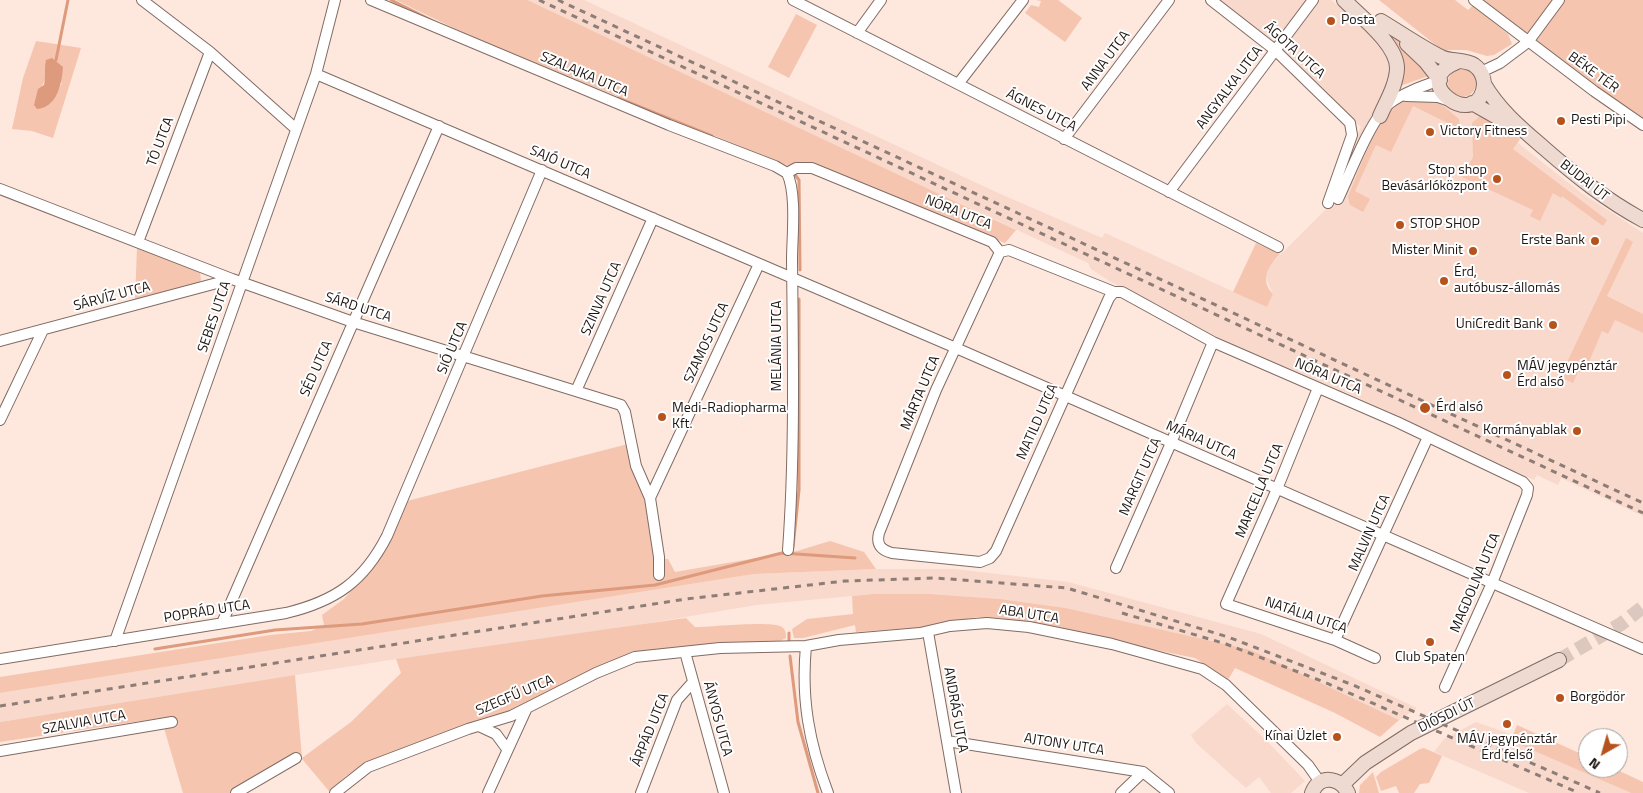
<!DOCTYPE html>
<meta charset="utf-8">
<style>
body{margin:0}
#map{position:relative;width:1643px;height:793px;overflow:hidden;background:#fee7dd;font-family:"Titillium Web",sans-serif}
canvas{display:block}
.north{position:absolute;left:1578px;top:728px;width:50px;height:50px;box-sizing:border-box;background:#fff;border:1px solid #a5a1a0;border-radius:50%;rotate:218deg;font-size:14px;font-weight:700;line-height:20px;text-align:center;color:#1d1511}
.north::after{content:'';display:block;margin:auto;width:18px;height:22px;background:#b6531c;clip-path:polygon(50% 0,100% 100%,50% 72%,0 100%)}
</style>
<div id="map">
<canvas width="1643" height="793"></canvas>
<div class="north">N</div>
</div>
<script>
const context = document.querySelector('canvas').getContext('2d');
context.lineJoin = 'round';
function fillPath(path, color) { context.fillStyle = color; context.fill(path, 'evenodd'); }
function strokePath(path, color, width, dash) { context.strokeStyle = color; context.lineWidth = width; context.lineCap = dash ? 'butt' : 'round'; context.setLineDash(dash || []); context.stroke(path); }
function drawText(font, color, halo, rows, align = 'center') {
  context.font = font + ' "Titillium Web",sans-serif'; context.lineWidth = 4; context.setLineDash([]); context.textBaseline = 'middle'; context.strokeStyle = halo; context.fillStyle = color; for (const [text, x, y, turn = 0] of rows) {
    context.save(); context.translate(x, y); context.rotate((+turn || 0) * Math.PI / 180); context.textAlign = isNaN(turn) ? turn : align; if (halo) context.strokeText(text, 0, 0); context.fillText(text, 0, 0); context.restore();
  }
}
fillPath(new Path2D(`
 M523,0h61l412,192 106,46 3,-5 162,74 6,-13 -7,-16 3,-12 59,-59 16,-34 2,-15 15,-31 -80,-76 -64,-51h114l50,41 9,14v24l20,20 21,-1 27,12 26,6 11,6 25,17 -2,4 62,49 63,41v283l-82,-38 -3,7 -21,-10 -3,5 -182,-85 -119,-50 -122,-63 -20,-13 -3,-6z
 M876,569h78l114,13 193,52 156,74 -18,12 -148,-70 -185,-42 -66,-9 -69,-5h-58l-117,11 -130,22 -230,32 -396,63v-29l754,-119z
 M1227,704l40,37 38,40 -14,12h-20l-12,-16 -13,11 -50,-45 -5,-8z
 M1476,722l37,13 5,3 -2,5 115,50h-102l-95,-41 10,-13z`), '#f8d9cc');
fillPath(new Path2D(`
 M396,0h131l489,230 -11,13 -125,-51 -91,-26 -315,-128z
 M1036,0h22l24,18 -17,24 -40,-29 6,-8 8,2 2,-6z
 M1379,0h76l13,10 5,-5 35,29 4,10 -18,11 -7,1 -21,-6h-24z
 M1474,0h169v125z
 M796,14l21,11 -28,53 -21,-11z
 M1392,35l22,19 17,21 -31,11 -12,-47z
 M36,41l45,7 -28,90 -21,-7 -20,-2 11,-51zM45,69l17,14 -11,20 -17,2 13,-30z
 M1448 83a14 14 0 1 1 28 0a14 14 0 1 1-28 0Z
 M1410,99l26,1 23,19 1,10 -47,-23 -22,46 -15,-7 -21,46 15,8 -7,13 -13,-7 -2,-8c13,-29 30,-90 62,-98z
 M1480,116l15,6 25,17 -7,10 94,71 -4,6 -41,-30 -1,2 -8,-5 -13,28 -10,-5 3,-6 -71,-33 11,-20 -1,-34z
 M1626,238l7,4 -26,54 36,18v19l-28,-13 -7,14 -6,-3 -17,40 -7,1 -5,11 -13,-6z
 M1256,243l24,11c-11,11 -21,26 -7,40l-6,13 -34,-15z
 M137,247l60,23 3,3 1,7 -2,3 -64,18z
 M628,444l19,56 10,58 11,1 7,13 122,-21 33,-10 34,11 12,17 -122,5 -754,119v-16l270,-42 41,-4 13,-6 -2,-10 22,-16 21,-24 42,-74z
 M873,594h58l69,5 66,9 185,42 148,70 -19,17 -45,-24 -100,-45 -7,12 -33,-22 -195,-40 -23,-1 -50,10 -71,5 -1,-7 -52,13h-9l-2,-9 15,-10 46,-5 -1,-18z
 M686,618l9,9c15,0 78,-7 87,0 4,3 4,7 4,11l-8,4 -124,9 -144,60 -142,51 -22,14 -17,15 -27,-32 -56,34h-63l-22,-75 -161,24v-20l295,-47 7,83 49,-36 50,-49 -5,-14z
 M1517,725l71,32v11h25l30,14v11h-12l-115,-50 2,-5 -5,-3z
 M1424,748l18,8 -13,27 -9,1 -6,9h-15l-3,-7 -15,5 -5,-14 5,-5 39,-23z
 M1373,772l6,21h-20l1,-8z`), '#f5c5b0');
fillPath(new Path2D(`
 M52,58l11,9c-1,16 -6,41 -26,42l-3,-4 4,-16 6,-4c2,-9 0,-16 2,-25z`), '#dd9a7c');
strokePath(new Path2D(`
 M391,0l44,22
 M56,60l12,-60
 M618,98l94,38
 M793,172l6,8 1,90
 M793,547l6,-57v-191
 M789,633v8
 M155,649l120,-19 87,-6 180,-28 113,-11 127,-32 73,5
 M790,656l8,66 20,71`), '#dd9a7c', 3);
strokePath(new Path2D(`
 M1559,660l62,-36 22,-17`), '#dcc8be', 14, [14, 7]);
const street = new Path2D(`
 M142,0l68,52 86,77
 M371,0l298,125 106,41 12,7c10,21 5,64 5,87 1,97 3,194 -4,290
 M793,0l485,247
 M1211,0l64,50 75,73 2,12 -24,68
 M1474,0l120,91 49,34
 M857,33l24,-33
 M1481,72l19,-9 28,-21 31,-42
 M316,74l640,274 687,301
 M958,84l65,-84
 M1406,96l32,1 9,3
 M1064,139l105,-139
 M787,173l9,-5h16l180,74 8,10
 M0,189l232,90 121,43 268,83 4,7 11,54 14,32
 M1169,192l144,-192
 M1338,199c12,-25 32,-79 52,-96 15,-11 33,-17 50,-23
 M138,242l72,-190
 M1000,252l-64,138 -57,143c-3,12 2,17 13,20l88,9 10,-4 6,-7 113,-253 5,-6h8l91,50 184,80 126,60 5,6 -1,7 -35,88 -47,104
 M1000,252l9,-2 105,42
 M0,341l232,-62
 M1318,388l-41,101 -51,115 109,36 40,18
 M576,391l77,-173
 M0,420l43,-90
 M1116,568l55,-125 42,-101
 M659,575v-18l-9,-59 109,-234
 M222,623l217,-497
 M928,632l28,161
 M1335,640l93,-203
 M115,641l201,-567 19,-74
 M806,646c-5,53 3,97 22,147
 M685,652l39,141
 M0,659l286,-46c50,-12 78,-32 101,-77l155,-366
 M481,727l15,7 11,15
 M947,741l196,31 26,21
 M0,751l172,-29
 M236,793l60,-35
 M335,793l33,-26 100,-38 43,-13 85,-43 39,-16 85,-9 86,-2 33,-6 81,-7 30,-7 37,-3 42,4 83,17 90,25 24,16 82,80 12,17
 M488,793l38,-83
 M641,793l36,-93 16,-18
 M1121,793l22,-21`);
const secondary = new Path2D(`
 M1344,0c16,16 54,45 53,69 -1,17 -11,33 -17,47
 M1381,21c20,12 40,26 60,36 11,5 24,2 33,8 7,5 10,13 10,20 -5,48 -79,-3 -27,-23
 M1407,44l19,18 14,18
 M1484,84c15,26 38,45 60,64 32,28 62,52 99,72
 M1472,103l39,22
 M1343,784l22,-21 46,-30 148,-73
 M1312,793c7,-19 28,-16 36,0`);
strokePath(street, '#806c64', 12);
strokePath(secondary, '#806c64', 16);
strokePath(street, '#fff', 10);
strokePath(secondary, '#eedad1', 14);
strokePath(new Path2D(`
 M539,0l1104,513
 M558,0l1085,503
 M1122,613l104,31 98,38 255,111
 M0,706l686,-107 159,-18 91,-3 131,10 161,49 125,48 247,108`), '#8d7d76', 3, [6, 6]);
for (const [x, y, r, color] of [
 [1331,21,5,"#b6531c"],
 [1561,121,5,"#b6531c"],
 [1430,132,5,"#b6531c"],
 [1497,179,5,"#b6531c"],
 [1400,225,5,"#b6531c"],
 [1595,241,5,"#b6531c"],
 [1473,251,5,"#b6531c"],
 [1444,281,5,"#b6531c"],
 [1553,325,5,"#b6531c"],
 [1507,375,5,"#b6531c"],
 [1425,408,6,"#b6531c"],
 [662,417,5,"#b6531c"],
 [1577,431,5,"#b6531c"],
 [1430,642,5,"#b6531c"],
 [1560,698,5,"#b6531c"],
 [1507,724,5,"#b6531c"],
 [1337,737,5,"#b6531c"]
]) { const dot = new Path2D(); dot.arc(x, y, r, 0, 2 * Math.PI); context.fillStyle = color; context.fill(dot); strokePath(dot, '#fff', 2); }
drawText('14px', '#1d1511', '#fff', [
 ["Posta",1341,21],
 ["Pesti Pipi",1571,121],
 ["Victory Fitness",1440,132],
 ["Stop shop",1487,171,"right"],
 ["Bevásárlóközpont",1487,187,"right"],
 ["STOP SHOP",1410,225],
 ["Erste Bank",1585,241,"right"],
 ["Mister Minit",1463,251,"right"],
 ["Érd,",1454,273],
 ["autóbusz-állomás",1454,289],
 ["UniCredit Bank",1543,325,"right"],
 ["MÁV jegypénztár",1517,367],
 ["Érd alsó",1517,383],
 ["Érd alsó",1436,408],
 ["Medi-Radiopharma",672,409],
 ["Kft.",672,425],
 ["Kormányablak",1567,431,"right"],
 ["Club Spaten",1430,658,"center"],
 ["Borgödör",1570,698],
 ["Kínai Üzlet",1327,737,"right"],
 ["MÁV jegypénztár",1507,740,"center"],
 ["Érd felső",1507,756,"center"]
], 'left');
drawText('14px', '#1d1511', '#fff', [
 ["ÁGOTA UTCA",1294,51,42],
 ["ANNA UTCA",1106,61,-53],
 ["BÉKE TÉR",1593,73,36],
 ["SZALAJKA UTCA",584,75,23],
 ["ANGYALKA UTCA",1230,88,-53],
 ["ÁGNES UTCA",1041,111,27],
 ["TÓ UTCA",161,142,-69],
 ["SAJÓ UTCA",560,163,23],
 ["BUDAI ÚT",1584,181,38],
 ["NÓRA UTCA",958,213,22],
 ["SÁRVÍZ UTCA",112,297,-15],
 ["SZINVA UTCA",602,299,-66],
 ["SÁRD UTCA",358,308,18],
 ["SEBES UTCA",215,317,-71],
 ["SZAMOS UTCA",707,343,-65],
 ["MELÁNIA UTCA",778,346,-90],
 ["SIÓ UTCA",453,348,-67],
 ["SÉD UTCA",317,369,-66],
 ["NÓRA UTCA",1328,377,23],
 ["MÁRTA UTCA",921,393,-67],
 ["MATILD UTCA",1038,422,-66],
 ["MÁRIA UTCA",1201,441,24],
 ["MARGIT UTCA",1141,477,-66],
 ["MARCELLA UTCA",1260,491,-67],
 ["MALVIN UTCA",1370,533,-66],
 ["MAGDOLNA UTCA",1476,583,-67],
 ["POPRÁD UTCA",207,612,-9],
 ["ABA UTCA",1029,615,9],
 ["NATÁLIA UTCA",1306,616,19],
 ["SZEGFŰ UTCA",515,696,-23],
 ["ANDRÁS UTCA",955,710,80],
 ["DIÓSDI ÚT",1447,716,-26],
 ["ÁNYOS UTCA",717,719,75],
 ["SZALVIA UTCA",84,723,-10],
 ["ÁRPÁD UTCA",651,730,-68],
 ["AJTONY UTCA",1064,745,9]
]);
</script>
